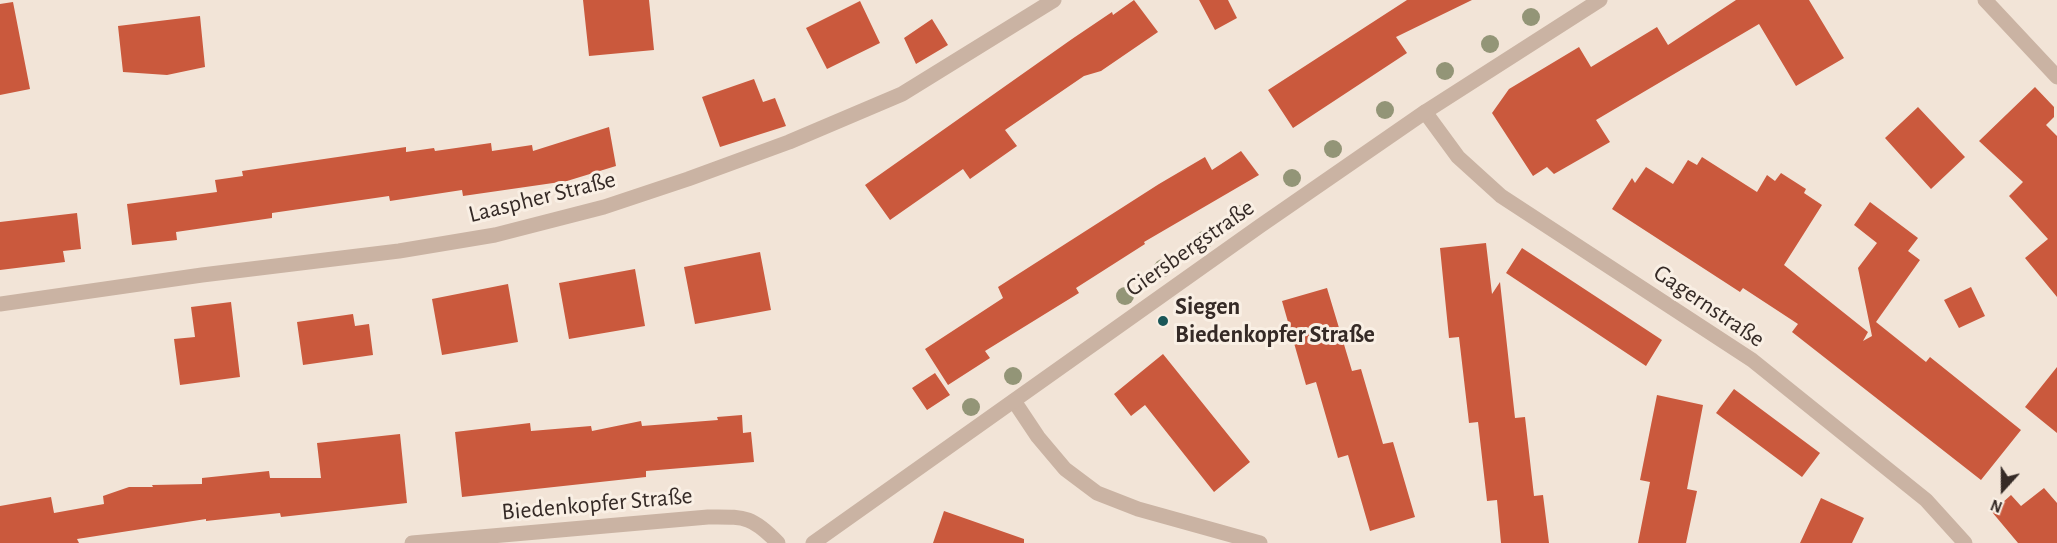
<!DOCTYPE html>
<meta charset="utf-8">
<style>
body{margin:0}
#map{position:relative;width:2057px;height:543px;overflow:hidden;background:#f2e4d7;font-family:"Alegreya Sans",sans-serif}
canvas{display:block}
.north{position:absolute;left:1973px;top:459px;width:60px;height:60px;-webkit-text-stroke:4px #f9efe4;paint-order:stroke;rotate:201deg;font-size:16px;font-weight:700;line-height:24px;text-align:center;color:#352a26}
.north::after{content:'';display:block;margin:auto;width:21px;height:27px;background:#352a26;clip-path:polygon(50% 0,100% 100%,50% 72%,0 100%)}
</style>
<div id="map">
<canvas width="2057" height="543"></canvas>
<div class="north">N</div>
</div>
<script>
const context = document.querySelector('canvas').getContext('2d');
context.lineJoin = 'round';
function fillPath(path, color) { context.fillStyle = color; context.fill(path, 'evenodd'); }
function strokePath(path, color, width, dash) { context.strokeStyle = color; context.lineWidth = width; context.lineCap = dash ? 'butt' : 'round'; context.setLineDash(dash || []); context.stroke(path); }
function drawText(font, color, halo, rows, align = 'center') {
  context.font = font + ' "Alegreya Sans",sans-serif'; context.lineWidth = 6; context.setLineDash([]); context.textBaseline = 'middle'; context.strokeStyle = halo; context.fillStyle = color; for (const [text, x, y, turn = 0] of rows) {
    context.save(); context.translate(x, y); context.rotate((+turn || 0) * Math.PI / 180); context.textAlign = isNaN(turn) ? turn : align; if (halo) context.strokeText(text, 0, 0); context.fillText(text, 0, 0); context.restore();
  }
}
fillPath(new Path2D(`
 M583,0h66l5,50 -65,6z
 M1134,0l24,32 -57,39 -17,5 -79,54 12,16 -47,33 -7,-10 -73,51 -25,-35 207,-146 40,-27 1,3z
 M1199,0h29l9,18 -22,12z
 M1407,0h65l-76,37 11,16 -114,75 -25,-38z
 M1736,0h73l35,58 -48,28 -37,-62 -163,96 14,22 -56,32 -7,-7 -14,9 -41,-63 17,-24 70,-42 12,20 66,-40 11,18z
 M860,1l20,42 -53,26 -21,-41z
 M13,2l17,87 -30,6v-91z
 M200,16l5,51 -38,8 -44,-3 -5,-46z
 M932,19l16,26 -32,19 -12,-26z
 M754,79l9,23 12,-4 11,28 -66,21 -18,-50z
 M2035,87l19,20v10l-8,8 11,11v161l-32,-39 23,-19 -39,-43 14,-14 -44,-41z
 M1918,107l47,50 -34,32 -46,-51z
 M609,127l7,39 -49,15 -104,15 -1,-6 -72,11 -1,-5 -117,17v5l-96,14 1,8 -45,5 -5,-41 90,-12 -2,-12 28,-4 -1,-5 164,-24v5l28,-4 1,3 56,-8 1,8 40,-6 1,6z
 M1241,151l18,24 -115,67 1,2 -69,44 3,5 -94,58 5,7 -42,27 -23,-36 78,-51 -5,-11 161,-103 46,-27 7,13z
 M1702,157l55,35 10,-17 8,6 6,-8 25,16 -2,4 18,12 -38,60 84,67 -5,9 9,-5 -14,-68 19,-25 -23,-18 16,-23 48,36 -10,13 12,9 -44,62 50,40 4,-5 91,73 -40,50 -189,-148 6,-8 -55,-36 -3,4 -128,-83 20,-31 3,5 11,-16 27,17 15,-24 9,5z
 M77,213l4,36 -18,2 2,11 -65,8v-48z
 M1486,243l6,51 8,-12 15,136 10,-1 9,79 9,-1 6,48h-48l-4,-43 -10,1 -9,-79 -9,1 -10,-86 -10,1 -9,-90z
 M1522,248l140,92 -16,26 -140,-93z
 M760,252l11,58 -76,14 -11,-57z
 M635,269l10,57 -76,13 -10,-56z
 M508,284l10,58 -76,13 -10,-56z
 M1971,287l14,29 -26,12 -15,-28z
 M1327,288l25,83 9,-2 22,75 10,-2 22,75 -45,14 -22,-76 -10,3 -22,-76 -10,3 -24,-84z
 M231,302l9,75 -60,8 -6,-46 21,-2 -4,-30z
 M353,314l2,12 14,-2 4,31 -70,10 -6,-43z
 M1163,354l87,108 -36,30 -69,-87 -14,11 -17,-22z
 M2057,367v66l-32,-26z
 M935,373l15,22 -23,15 -15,-22z
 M1734,389l86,64 -18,24 -86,-64z
 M1657,395l46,10 -16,84 10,2 -11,52h-48l12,-61 -10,-2z
 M742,415l1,18 8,-1 3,30 -108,9v6l-184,20 -7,-65 75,-9 1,8 60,-5 1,5 49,-10 1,5 76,-6 -1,-3z
 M400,434l7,69 -126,14 -1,-4 -74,8v-2l-129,20 2,4h-79v-37l51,-9 3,16 50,-9 -1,-8 26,-9h24l-1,-2 50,-1v-6l67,-7 1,7h51l-4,-35z
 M2044,488l13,15v40h-39l-26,-31 19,-17 10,11z
 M1821,498l43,20 -12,25h-52z
 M944,511l80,28v4h-91z`), '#ca593d');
strokePath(new Path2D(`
 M1985,0l72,77
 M1425,112l33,45 43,39 251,164 174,140 39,43
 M0,304l202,-29 197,-24 96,-16 109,-28 84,-28 101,-37 113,-48 152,-94
 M1014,401l24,36 27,32 32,24 41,16 122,34
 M412,543l296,-26c36,0 43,-2 70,26`), '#cab3a3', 15);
strokePath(new Path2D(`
 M813,543l447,-317 165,-114 175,-112`), '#cab3a3', 15);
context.fillStyle = '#939577';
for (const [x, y] of [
 [1531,17],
 [1490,44],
 [1445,71],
 [1385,110],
 [1333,149],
 [1292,178],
 [1238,214],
 [1204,240],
 [1163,268],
 [1125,296],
 [1013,376],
 [971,407]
]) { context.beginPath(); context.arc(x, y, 9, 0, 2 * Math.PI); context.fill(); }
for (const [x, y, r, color] of [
 [1163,321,6,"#1a5657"]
]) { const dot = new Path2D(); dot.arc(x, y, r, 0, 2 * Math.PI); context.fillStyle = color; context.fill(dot); strokePath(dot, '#f9efe4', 2); }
drawText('24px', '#352a26', '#f9efe4', [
 ["Laaspher Straße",542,197,-14],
 ["Giersbergstraße",1190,248,-35],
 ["Gagernstraße",1709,306,34],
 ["Biedenkopfer Straße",597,504,-5]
]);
drawText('bold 24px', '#352a26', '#f9efe4', [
 ["Siegen",1175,307],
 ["Biedenkopfer Straße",1175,335]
], 'left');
</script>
